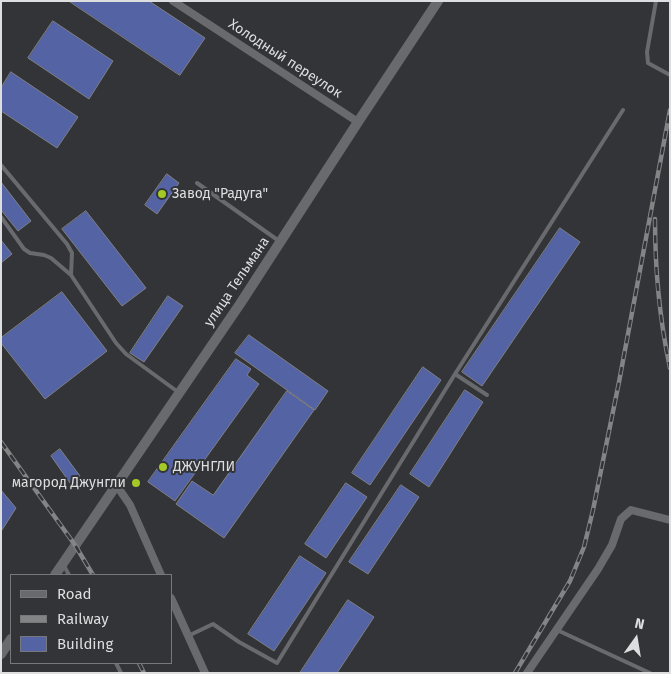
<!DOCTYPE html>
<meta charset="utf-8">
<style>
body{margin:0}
#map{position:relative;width:671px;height:674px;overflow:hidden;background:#333437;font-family:"Fira Sans",sans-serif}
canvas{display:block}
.frame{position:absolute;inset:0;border:2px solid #dddee0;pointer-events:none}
.legend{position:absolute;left:10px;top:574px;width:162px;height:90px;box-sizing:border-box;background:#333437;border:1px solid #77787b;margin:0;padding:6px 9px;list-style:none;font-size:15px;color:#dddee0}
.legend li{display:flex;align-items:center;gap:10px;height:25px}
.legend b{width:25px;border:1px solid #77787b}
.north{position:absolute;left:611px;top:614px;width:50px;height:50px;-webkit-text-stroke:4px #333437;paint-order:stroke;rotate:13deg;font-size:14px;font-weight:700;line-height:20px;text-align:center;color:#dddee0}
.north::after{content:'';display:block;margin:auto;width:18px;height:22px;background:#dddee0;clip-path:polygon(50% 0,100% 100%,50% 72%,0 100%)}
</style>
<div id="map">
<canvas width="671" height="674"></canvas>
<div class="frame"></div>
<ul class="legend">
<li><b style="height:6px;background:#696a6d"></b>Road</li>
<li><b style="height:6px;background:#838486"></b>Railway</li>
<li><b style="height:14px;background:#5463a3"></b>Building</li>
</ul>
<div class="north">N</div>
</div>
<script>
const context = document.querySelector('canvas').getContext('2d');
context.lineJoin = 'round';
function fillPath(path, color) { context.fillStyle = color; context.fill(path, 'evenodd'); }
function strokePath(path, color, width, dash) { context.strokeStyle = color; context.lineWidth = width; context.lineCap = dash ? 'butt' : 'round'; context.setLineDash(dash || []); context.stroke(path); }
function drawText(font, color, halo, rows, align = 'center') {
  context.font = font + ' "Fira Sans",sans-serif'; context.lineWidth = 4; context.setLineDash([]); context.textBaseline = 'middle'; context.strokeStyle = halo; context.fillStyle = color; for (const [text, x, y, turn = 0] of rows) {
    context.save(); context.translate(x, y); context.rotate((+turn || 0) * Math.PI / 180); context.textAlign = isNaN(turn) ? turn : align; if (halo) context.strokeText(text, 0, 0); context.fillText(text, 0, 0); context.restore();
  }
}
const building = new Path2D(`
 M69,1h80l56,37 -25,37z
 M53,21l60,40 -24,38 -61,-41z
 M11,72l67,45 -21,31 -56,-37v-23z
 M167,174l12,9 -22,31 -12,-9z
 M1,182l30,39 -13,10 -17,-21z
 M86,211l60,77 -24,18 -60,-77z
 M560,228l20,14 -98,144 -20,-14z
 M1,240l11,14 -11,9z
 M62,292l45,59 -62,48 -44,-56v-5z
 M168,296l15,10 -39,56 -14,-9z
 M249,335l79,56 -13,19 -80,-57z
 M236,359l15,10 -4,6 12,9 -84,117 -27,-19z
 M423,367l18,13 -71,105 -18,-12z
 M465,390l18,12 -54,85 -19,-13z
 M287,391l27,19 -90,128 -48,-34 16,-23 21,14z
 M60,449l20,27 -10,7 -19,-27z
 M346,483l21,14 -41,61 -21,-14z
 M401,485l18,12 -51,77 -19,-12z
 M1,490l15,18 -14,22h-1z
 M300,556l26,17 -52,78 -26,-17z
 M348,600l26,17 -37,56h-37z`);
fillPath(building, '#5463a3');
strokePath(building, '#7f8084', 1);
strokePath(new Path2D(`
 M656,1l-9,51 1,11 22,12
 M1,165l66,79 5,9 -1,22 45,68 10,11 52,38
 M197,183l82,58
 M1,217l23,32 6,4 14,2 7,3 20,17
 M455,374l168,-264
 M63,564l6,11
 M557,630l93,43
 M188,636l25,-12 26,18 38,21 178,-289 32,21
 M116,663l5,10`), '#696a6d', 4);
strokePath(new Path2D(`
 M173,1l185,121
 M117,486l13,19 31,70
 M171,598l34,75
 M527,673l71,-104 14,-24 9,-26 10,-9 39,10`), '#696a6d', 8);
strokePath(new Path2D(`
 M55,575l185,-271 118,-182 80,-121
 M1,654l10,-15`), '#696a6d', 10);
const rail = new Path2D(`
 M655,219c0,52 4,98 15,149
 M1,442l74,103 18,30
 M139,663l5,10
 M515,673l55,-92 14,-34 9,-37 26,-128 51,-272`);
strokePath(rail, '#838486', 4.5);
strokePath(rail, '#333437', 2.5, [8]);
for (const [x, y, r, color] of [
 [162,194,5,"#a4c825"],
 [163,467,5,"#a4c825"],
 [136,483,5,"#a4c825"]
]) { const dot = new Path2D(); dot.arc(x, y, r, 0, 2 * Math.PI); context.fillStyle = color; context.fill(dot); strokePath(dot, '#333437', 2); }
drawText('14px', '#dddee0', '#333437', [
 ["Холодный переулок",285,59,33],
 ["улица Тельмана",237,282,-56]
]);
drawText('14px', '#dddee0', '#333437', [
 ["Завод \"Радуга\"",172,194],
 ["ДЖУНГЛИ",173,467],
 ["магород Джунгли",126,483,"right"]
], 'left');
</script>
